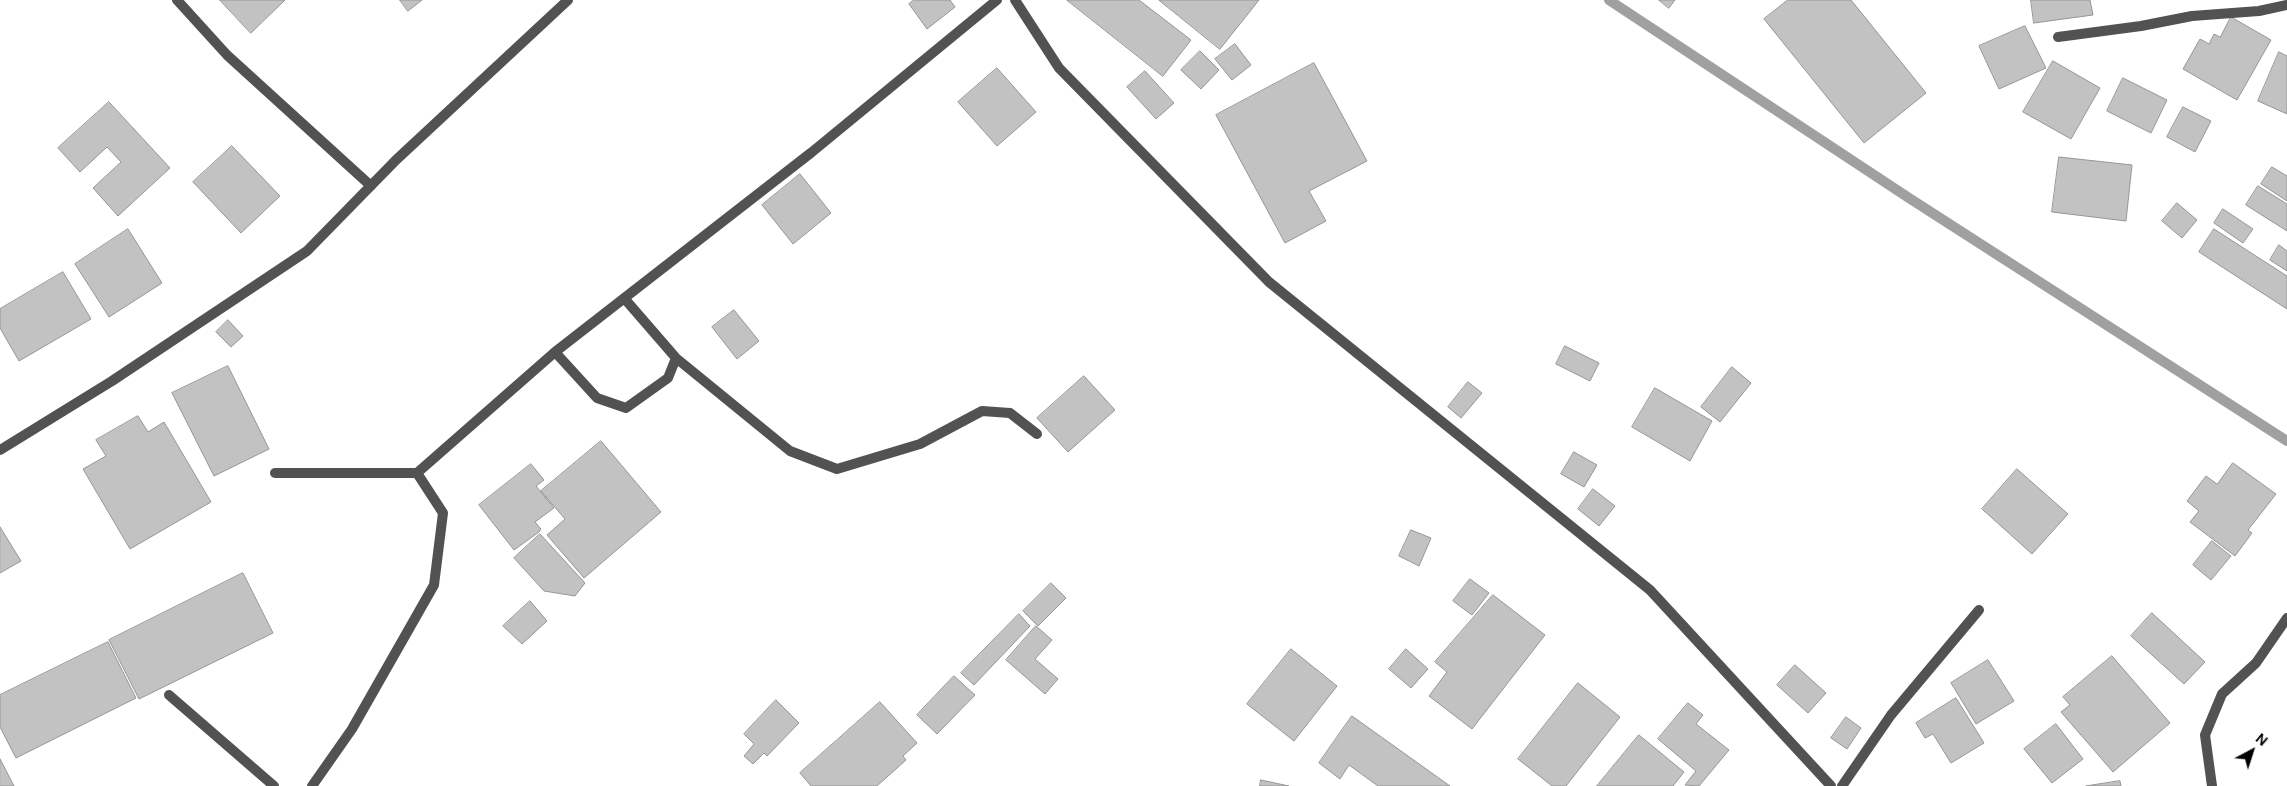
<!DOCTYPE html>
<style>
body{margin:0}
#map{position:relative;width:2287px;height:786px;overflow:hidden;background:#fff;font-family:"DM Sans",sans-serif}
canvas{display:block}
.north{position:absolute;left:2227px;top:726px;width:50px;height:50px;-webkit-text-stroke:4px #fff;paint-order:stroke;rotate:40deg;font-size:14px;font-weight:700;line-height:20px;text-align:center;color:#000}
.north::after{content:'';display:block;margin:auto;width:18px;height:22px;background:#000;clip-path:polygon(50% 0,100% 100%,50% 72%,0 100%)}
</style>
<div id="map">
<canvas width="2287" height="786"></canvas>
<div class="north">N</div>
</div>
<script>
const context = document.querySelector('canvas').getContext('2d');
context.lineJoin = 'round';
function strokePath(path, color, width, dash) { context.strokeStyle = color; context.lineWidth = width; context.lineCap = dash ? 'butt' : 'round'; context.setLineDash(dash || []); context.stroke(path); }
function fillPath(path, color) { context.fillStyle = color; context.fill(path, 'evenodd'); }
strokePath(new Path2D(`
 M1609,0l300,198 378,243`), '#a0a0a0', 10);
const building = new Path2D(`
 M220,0h65l-34,33z
 M400,0h22l-14,11z
 M914,0h36l5,7 -28,22 -18,-25z
 M1067,0h72l52,40 -28,36z
 M1159,0h100l-39,49z
 M1659,0h16l-6,8z
 M1788,0h63l75,93 -62,50 -100,-124z
 M2031,0h59l3,15 -59,8z
 M2231,17l40,23 -34,60 -54,-31 17,-30 9,5 5,-10 6,3z
 M2025,26l21,42 -47,21 -20,-43z
 M1235,44l16,21 -19,15 -17,-21z
 M1200,51l19,19 -18,19 -20,-19z
 M2279,52l8,4v58l-29,-13z
 M2053,61l47,27 -29,51 -48,-27z
 M1314,63l53,98 -58,30 17,30 -41,22 -69,-128z
 M997,68l39,44 -39,34 -39,-44z
 M1145,71l29,32 -18,16 -29,-32z
 M2123,78l44,22 -16,33 -44,-22z
 M109,102l61,66 -52,48 -25,-28 28,-26 -14,-15 -27,25 -22,-24z
 M2183,107l28,14 -16,31 -28,-15z
 M232,146l48,50 -39,37 -48,-51z
 M2059,157l73,8 -6,56 -74,-9z
 M2272,167l15,9v25l-26,-17z
 M800,174l31,39 -38,31 -31,-39z
 M2258,186l29,18v27l-41,-26z
 M2177,203l20,17 -15,18 -20,-17z
 M2223,209l30,20 -10,14 -29,-20z
 M128,229l34,54 -53,34 -34,-53z
 M2214,229l73,47v33l-88,-57z
 M2279,245l8,6v20l-17,-11z
 M63,272l28,47 -72,42 -19,-33v-19z
 M734,310l25,31 -22,18 -25,-32z
 M228,320l15,16 -12,11 -15,-15z
 M1565,346l34,17 -9,18 -34,-17z
 M228,366l41,83 -55,27 -42,-83z
 M1732,367l19,16 -31,39 -19,-15z
 M1084,376l31,34 -47,42 -31,-34z
 M1468,382l14,11 -21,25 -13,-11z
 M1655,388l57,33 -22,40 -58,-34z
 M138,416l10,16 16,-10 47,80 -81,47 -47,-80 23,-13 -10,-16z
 M601,441l60,71 -77,66 -37,-43 18,-16 -24,-28z
 M1574,452l23,13 -13,22 -23,-13z
 M2233,463l43,31 -28,36 4,3 -17,23 -45,-34 9,-11 -12,-10 19,-25 11,8z
 M531,464l13,16 -8,6 18,22 -19,14 6,7 -2,3 -25,18 -35,-45z
 M2017,469l51,45 -36,40 -50,-45z
 M1593,489l22,17 -16,20 -21,-17z
 M0,527l21,34 -21,12z
 M1411,530l20,8 -12,28 -20,-10z
 M540,534l45,49 -10,13 -31,-5 -30,-33z
 M2212,541l19,15 -20,24 -18,-15z
 M243,573l30,60 -134,66 -30,-59z
 M1470,579l19,14 -17,22 -19,-14z
 M1051,583l15,15 -28,28 -15,-15z
 M1493,595l52,40 -73,94 -43,-33 18,-24 -12,-10z
 M530,601l17,20 -25,23 -19,-18z
 M2152,613l53,49 -21,22 -53,-48z
 M1019,614l11,12 -56,59 -13,-12z
 M1036,626l16,14 -17,19 23,20 -13,15 -39,-34z
 M108,642l28,56 -120,60 -16,-31v-32z
 M1291,649l46,37 -43,55 -47,-37z
 M1406,649l22,20 -17,19 -22,-19z
 M2112,656l58,67 -57,49 -52,-60 9,-7 -7,-8z
 M1988,660l26,41 -38,23 -25,-41z
 M1795,665l31,28 -18,20 -31,-28z
 M954,676l21,19 -38,39 -20,-19z
 M1578,683l42,34 -54,69h-14l-34,-27z
 M1956,698l28,45 -33,20 -18,-29 -8,4 -9,-15z
 M776,700l23,23 -32,33 -3,-3 -11,11 -9,-8 10,-12 -10,-10z
 M880,702l37,41 -14,13 3,4 -29,26h-66l-11,-13z
 M1688,703l15,12 -7,9 33,26 -30,36 -14,-1 11,-14 -38,-32z
 M1352,716l98,70h-72l-29,-21 -9,14 -21,-16z
 M1846,717l15,11 -14,21 -16,-11z
 M2056,724l27,35 -31,24 -28,-34z
 M1639,735l45,37 -11,14h-76z
 M0,759l14,27h-14z
 M1261,780l28,6h-29z
 M2120,781l1,5h-35z`);
fillPath(building, '#c2c2c2');
strokePath(building, '#969696', 1);
strokePath(new Path2D(`
 M177,0l50,55 144,131
 M1015,0l44,68 210,214 381,308 181,196
 M2058,37l83,-11 51,-10 67,-5 28,-6
 M555,352l42,46 29,10 42,-30 8,-20 -52,-60
 M676,358l114,93 47,18 83,-25 62,-33 28,2 27,21
 M0,450l112,-69 195,-130 89,-91 172,-160
 M275,473h142l138,-121 257,-200 185,-152
 M169,695l105,91
 M312,786l40,-57 82,-144 9,-72 -26,-40
 M1842,786l49,-71 88,-105
 M2212,786l-7,-51 17,-41 34,-31 31,-45`), '#525252', 10);
</script>
